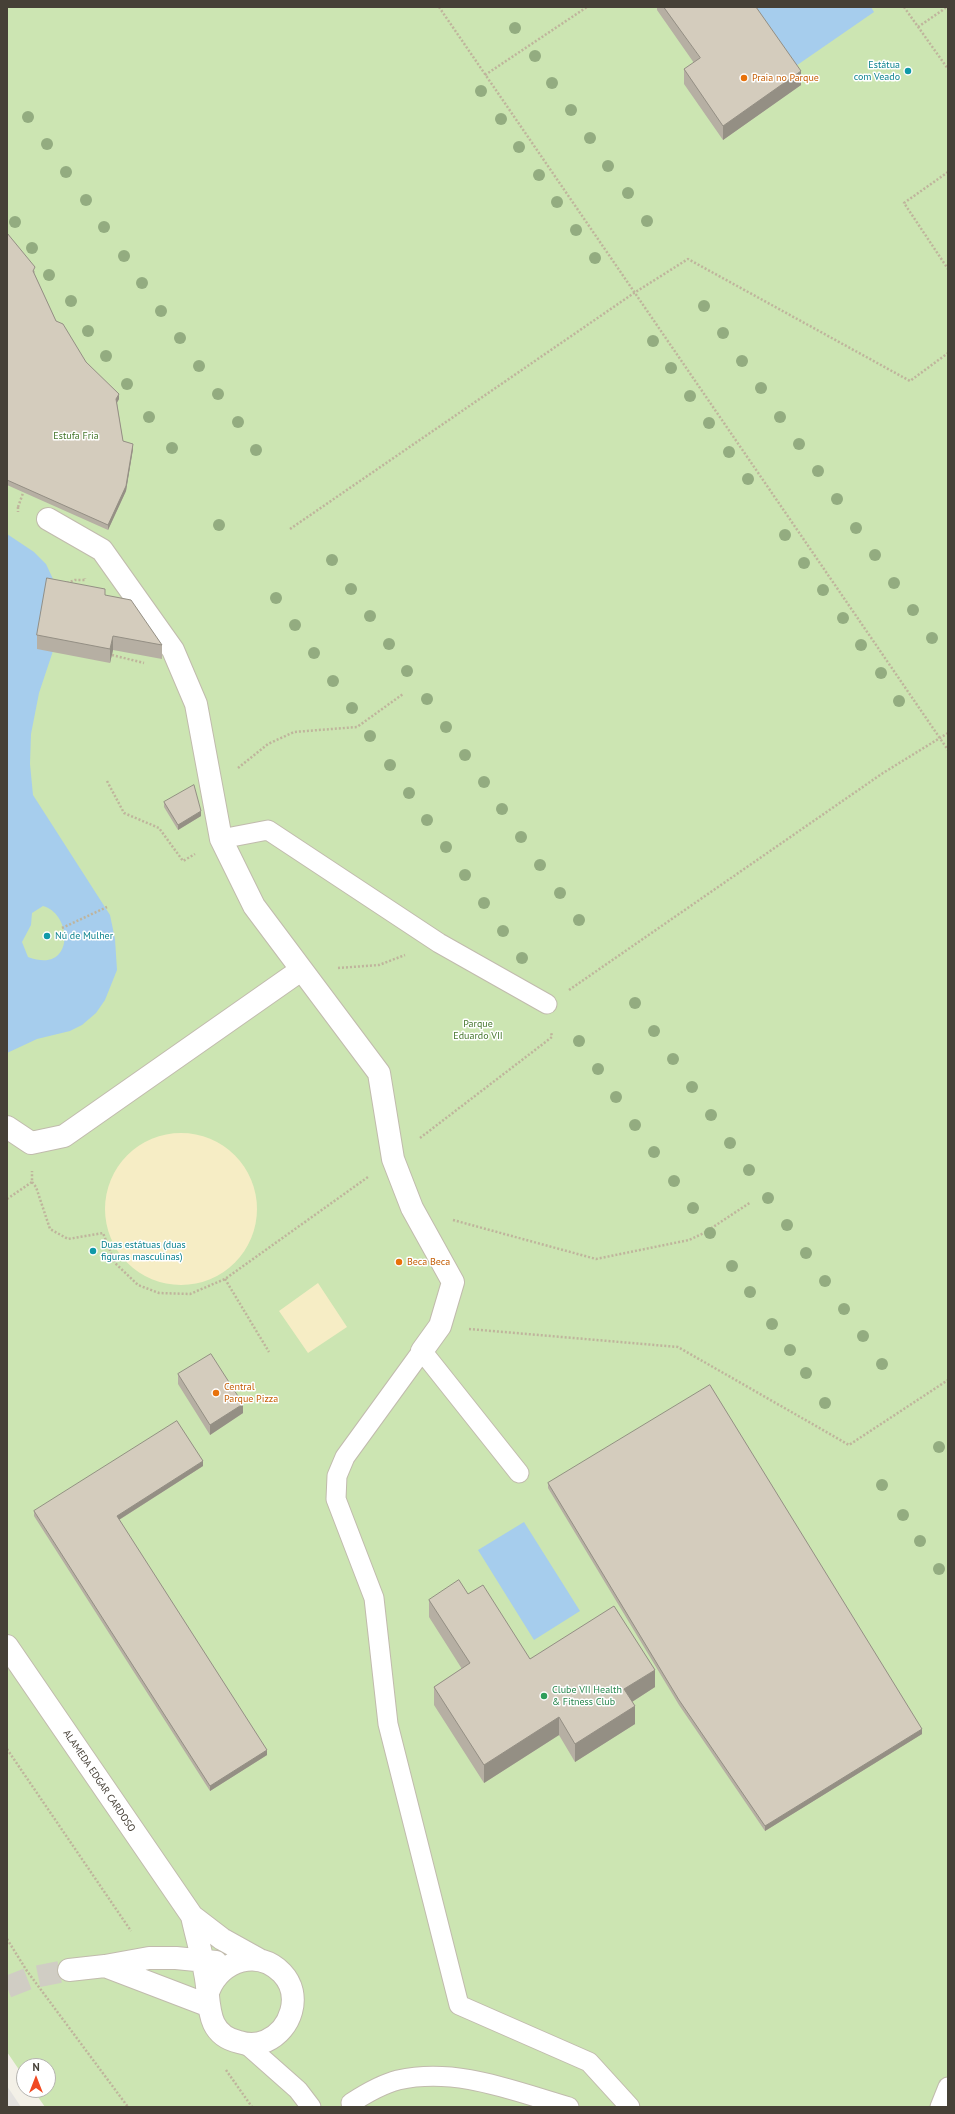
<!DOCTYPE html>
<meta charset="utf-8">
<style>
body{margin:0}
#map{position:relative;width:955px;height:2114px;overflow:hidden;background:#f3f0e7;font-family:"PT Sans",sans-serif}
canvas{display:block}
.frame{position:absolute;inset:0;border:8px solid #464037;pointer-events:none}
.north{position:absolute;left:16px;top:2058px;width:40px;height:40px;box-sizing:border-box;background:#fff;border:1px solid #b5b3af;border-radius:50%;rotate:0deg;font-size:11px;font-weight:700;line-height:16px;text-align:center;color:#464037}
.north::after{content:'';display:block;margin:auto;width:14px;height:18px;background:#f04921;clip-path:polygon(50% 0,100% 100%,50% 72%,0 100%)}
</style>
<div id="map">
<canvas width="955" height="2114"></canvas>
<div class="frame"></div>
<div class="north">N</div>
</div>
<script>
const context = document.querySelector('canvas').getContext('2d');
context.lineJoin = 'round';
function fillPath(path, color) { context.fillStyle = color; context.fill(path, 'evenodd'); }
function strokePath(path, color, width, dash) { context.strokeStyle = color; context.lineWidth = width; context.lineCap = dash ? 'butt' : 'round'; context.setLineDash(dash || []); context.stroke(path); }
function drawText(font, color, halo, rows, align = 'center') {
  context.font = font + ' "PT Sans",sans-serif'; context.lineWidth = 3; context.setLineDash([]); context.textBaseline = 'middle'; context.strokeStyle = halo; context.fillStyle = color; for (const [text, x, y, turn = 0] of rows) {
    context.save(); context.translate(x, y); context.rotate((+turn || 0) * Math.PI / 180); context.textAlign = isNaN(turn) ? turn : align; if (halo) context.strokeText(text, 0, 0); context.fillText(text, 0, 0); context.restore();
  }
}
fillPath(new Path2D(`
 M7,7h941v2100h-903l-12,-17h15v-24h-24v11l-17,-25z`), '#cce5b2');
fillPath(new Path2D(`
 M105 1209a76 76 0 1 1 152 0a76 76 0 1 1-152 0Z
 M318,1283l29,44 -39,26 -29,-42z`), '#f6edc5');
fillPath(new Path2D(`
 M7,2086l14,21h-14z`), '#e4e2df');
fillPath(new Path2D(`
 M746,7h125l3,5 -84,58z
 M7,534l27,18 12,12 7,15 2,66 -16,48 -8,41 -1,30 3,31 77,120 5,24 2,31 -12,30 -9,13 -14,12 -12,6 -33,8 -30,14zM43,906c30,8 32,69 -15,51l-6,-15 9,-17 1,-12z
 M524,1522l56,89 -46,29 -56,-90z`), '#a6cded');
strokePath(new Path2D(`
 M7,1987l23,-9 39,-8`), '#d0cdc4', 22, [22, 11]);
const lane = new Path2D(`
 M221,839l47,-9 171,113 108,61
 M519,1473l-97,-122 -77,106 -8,19 -1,23 38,99 14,126 71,281 130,57 41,45
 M246,2044l52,46 13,17
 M351,2103c14,-9 31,-19 47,-23 59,-13 115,11 171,27
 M940,2107l8,-20`);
const street = new Path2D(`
 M48,519l54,31 71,100 23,54 25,135 33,67 125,167 14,86 19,49 41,74 -13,44 -18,25
 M7,1127l24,16 33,-7 237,-166
 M7,1646l185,270 30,23 36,20
 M192,1916c4,19 10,38 13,57 6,27 -2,61 34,69 9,3 18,3 27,-1 25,-11 37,-46 16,-68 -24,-25 -61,-13 -73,17
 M105,1966l102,39
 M69,1970l36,-4 44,-8h27l40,4`);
strokePath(lane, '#c1bbad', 21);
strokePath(street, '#c1bbad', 24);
strokePath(new Path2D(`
 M439,7l509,743
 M904,7l44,62
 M918,27l29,-20
 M485,75l102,-68
 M948,172l-44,31 44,66
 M18,507v5
 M18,507l5,-14
 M290,529l344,-236 54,-34 222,122 38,-28
 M67,583l8,-3h10v-2
 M112,655l32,8
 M238,768l30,-24 26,-12 63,-5 46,-33
 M107,781l17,32 35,15 24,33 12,-7
 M62,928l45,-21
 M338,968l41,-3 26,-10
 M569,990l314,-217 65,-40
 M420,1138l132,-101 -1,-5
 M32,1182l4,5 14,42 18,10 35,-6 12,30 23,22 21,8 31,1 35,-15 143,-102
 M7,1199l25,-17v-11
 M453,1220l143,39 93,-19 15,-7 47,-31
 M225,1279l44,73
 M469,1329l209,18 171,98 99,-65
 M7,1749l124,182
 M7,1939l20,32 101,136
 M226,2070l26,37`), '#bfb49c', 2.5, [2, 2]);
strokePath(lane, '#fff', 19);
strokePath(street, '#fff', 22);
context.fillStyle = '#93ac80';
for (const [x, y] of [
 [515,28],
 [535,56],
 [552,83],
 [481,91],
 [571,110],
 [28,117],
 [501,119],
 [590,138],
 [47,144],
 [519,147],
 [608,166],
 [66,172],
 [539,175],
 [628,193],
 [86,200],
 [557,202],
 [647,221],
 [15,222],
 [104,227],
 [576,230],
 [32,248],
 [124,256],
 [595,258],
 [49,275],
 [142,283],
 [71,301],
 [704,306],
 [161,311],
 [88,331],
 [723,333],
 [180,338],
 [653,341],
 [106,356],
 [742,361],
 [199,366],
 [671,368],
 [127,384],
 [761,388],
 [218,394],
 [690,396],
 [149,417],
 [780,417],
 [238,422],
 [709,423],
 [799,444],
 [172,448],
 [256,450],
 [729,452],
 [818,471],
 [748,479],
 [837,499],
 [219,525],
 [856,528],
 [785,535],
 [875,555],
 [332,560],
 [804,563],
 [894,583],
 [351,589],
 [823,590],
 [276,598],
 [913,610],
 [370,616],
 [843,618],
 [295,625],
 [932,638],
 [389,644],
 [861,645],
 [314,653],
 [407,671],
 [881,673],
 [333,681],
 [427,699],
 [899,701],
 [352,708],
 [446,727],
 [370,736],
 [465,755],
 [390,765],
 [484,782],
 [409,793],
 [502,809],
 [427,820],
 [521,837],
 [446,847],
 [540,865],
 [465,875],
 [560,893],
 [484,903],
 [579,920],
 [503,931],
 [522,958],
 [635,1003],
 [654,1031],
 [579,1041],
 [673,1059],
 [598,1069],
 [692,1087],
 [616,1097],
 [711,1115],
 [635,1125],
 [730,1143],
 [654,1152],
 [749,1170],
 [674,1181],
 [768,1198],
 [693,1208],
 [787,1225],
 [710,1233],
 [806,1253],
 [732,1266],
 [825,1281],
 [750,1292],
 [844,1309],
 [772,1324],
 [863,1336],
 [790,1350],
 [882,1364],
 [806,1373],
 [825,1403],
 [939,1447],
 [882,1485],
 [903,1515],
 [920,1541],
 [939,1569]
]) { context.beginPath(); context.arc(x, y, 6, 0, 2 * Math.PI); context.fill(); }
fillPath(new Path2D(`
 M657,7h99l45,78 -78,55 -39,-56v-15l10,-6 -37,-53z
 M7,233l28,39 -1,1 22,48 30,41 33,37 -2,4 6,38 10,8 -7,42 -18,39 -101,-45z
 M105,595l57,50v14l-49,-9 -3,13 -73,-14v-14z
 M164,802l37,14 -23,14 -14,-23z
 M178,1374l65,39 -33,22 -32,-51z
 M203,1466l-84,54 148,235 -57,36 -176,-275v-5z
 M548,1483l374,251 -157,97 -86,-126 -131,-217z
 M468,1594l62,65 125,28 -23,15 3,22 -60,38 -16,-27 -75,48 -50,-78v-18l28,-18 -33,-52v-17z`), '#b6afa3');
fillPath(new Path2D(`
 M801,71v14l-78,55v-14z
 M119,394v5l-3,5v-5z
 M133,444v5l-7,42 -18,39v-5z
 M113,636v14l-3,13v-14z
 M201,811v5l-23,14v-5z
 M243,1404v9l-33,22v-10z
 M203,1461v5l-86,55v-5z
 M655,1670v17l-31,20v-18z
 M635,1706v18l-60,38v-18z
 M559,1717v18l-75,48v-18z
 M922,1729v5l-157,97v-5z
 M267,1750v5l-57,36v-5z`), '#948f84');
const building = new Path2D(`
 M664,7h92l45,64 -78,55 -39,-57 16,-11z
 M7,233l28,34 -2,4 23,50 7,3 23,38 33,32 -3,5 7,42 10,3 -7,42 -18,39 -101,-45z
 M47,578l58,11v6l26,5 31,45 -49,-9 -3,13 -73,-14z
 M194,785l7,26 -23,14 -14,-23z
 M211,1354l32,50 -33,21 -32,-51z
 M710,1385l212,344 -157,97 -86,-126 -131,-217z
 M177,1421l26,40 -86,55 150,234 -57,36 -176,-275z
 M459,1580l9,14 15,-9 47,74 84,-53 41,64 -31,19 11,17 -60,38 -16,-27 -75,48 -50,-78 36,-24 -41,-63z`);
fillPath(building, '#d4ccbd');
strokePath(building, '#948f84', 1);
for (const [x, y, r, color] of [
 [908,71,4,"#0f9aa8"],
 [744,78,4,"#e8710a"],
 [47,936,4,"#0f9aa8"],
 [93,1251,4,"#0f9aa8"],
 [399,1262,4,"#e8710a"],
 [216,1393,4,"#e8710a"],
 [544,1696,4,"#2e9e5b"]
]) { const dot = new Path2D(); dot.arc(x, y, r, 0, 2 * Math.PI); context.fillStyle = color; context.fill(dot); strokePath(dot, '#fff', 1.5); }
drawText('10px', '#0d838f', '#fff', [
 ["Estátua",900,65,"right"],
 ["com Veado",900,77,"right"],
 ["Nú de Mulher",55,936],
 ["Duas estátuas (duas",101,1245],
 ["figuras masculinas)",101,1257]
], 'left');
drawText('10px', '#c56008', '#fff', [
 ["Praia no Parque",752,78],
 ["Beca Beca",407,1262],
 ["Central",224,1387],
 ["Parque Pizza",224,1399]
], 'left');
drawText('10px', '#45752c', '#fff', [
 ["Estufa Fria",76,436],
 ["Parque",478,1024],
 ["Eduardo VII",478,1036]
]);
drawText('10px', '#27864d', '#fff', [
 ["Clube VII Health",552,1690],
 ["& Fitness Club",552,1702]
], 'left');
drawText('10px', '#464037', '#fff', [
 ["ALAMEDA EDGAR CARDOSO",99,1781,56]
]);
</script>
